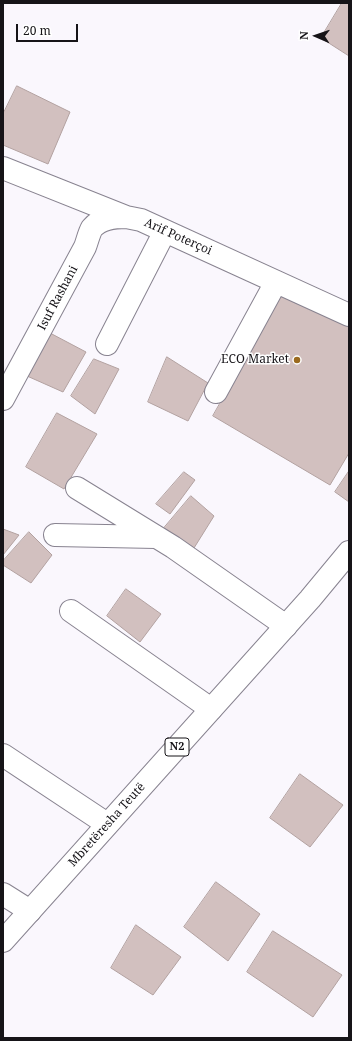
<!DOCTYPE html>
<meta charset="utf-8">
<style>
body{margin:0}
#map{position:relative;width:352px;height:1041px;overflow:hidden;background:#faf7fd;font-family:"Noto Serif",serif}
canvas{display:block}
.frame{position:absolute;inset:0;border:4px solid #161418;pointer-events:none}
.north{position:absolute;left:296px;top:16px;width:40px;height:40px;-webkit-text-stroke:3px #fff;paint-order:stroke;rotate:272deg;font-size:11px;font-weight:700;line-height:16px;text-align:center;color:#161418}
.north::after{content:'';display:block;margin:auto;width:14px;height:18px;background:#161418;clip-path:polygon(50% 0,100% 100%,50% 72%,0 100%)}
.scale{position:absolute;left:16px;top:24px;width:62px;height:18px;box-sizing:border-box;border:2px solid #161418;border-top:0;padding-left:5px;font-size:12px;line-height:14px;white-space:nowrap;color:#161418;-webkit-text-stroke:3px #fff;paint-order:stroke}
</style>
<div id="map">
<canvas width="352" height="1041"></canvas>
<div class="frame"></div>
<div class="north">N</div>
<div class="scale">20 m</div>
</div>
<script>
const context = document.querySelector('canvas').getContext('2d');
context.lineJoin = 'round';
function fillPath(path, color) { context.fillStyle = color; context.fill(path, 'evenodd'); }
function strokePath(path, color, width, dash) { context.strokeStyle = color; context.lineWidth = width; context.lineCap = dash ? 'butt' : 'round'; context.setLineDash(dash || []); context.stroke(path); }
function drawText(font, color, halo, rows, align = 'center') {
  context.font = font + ' "Noto Serif",serif'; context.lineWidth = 3; context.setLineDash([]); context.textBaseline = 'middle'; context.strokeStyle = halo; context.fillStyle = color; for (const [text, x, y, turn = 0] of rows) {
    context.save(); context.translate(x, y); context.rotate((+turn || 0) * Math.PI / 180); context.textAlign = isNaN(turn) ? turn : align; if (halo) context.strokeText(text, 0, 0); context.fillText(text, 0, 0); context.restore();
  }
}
const building = new Path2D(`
 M342,3h7v53l-28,-18z
 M17,86l53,26 -22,52 -45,-19v-31z
 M282,294l67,30v129l-19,32 -117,-69z
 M50,333l36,19 -23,40 -36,-16z
 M167,357l41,26 -20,38 -40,-19z
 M94,359l25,10 -24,45 -24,-18z
 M57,413l40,21 -33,55 -38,-22z
 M349,471v31l-14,-10z
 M184,472l11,8 -25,34 -14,-10z
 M191,496l23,20 -20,32 -30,-20z
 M3,529l16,6 -16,20z
 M29,532l23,23 -21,28 -28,-18v-4z
 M126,589l35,25 -21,28 -33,-26z
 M300,774l43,31 -33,42 -40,-29z
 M216,882l44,32 -32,47 -44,-34z
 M136,925l45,32 -28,38 -42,-27z
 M273,931l69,44 -29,42 -66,-45z`);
fillPath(building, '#d2c0bf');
strokePath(building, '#b2a1a0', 1);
const minor = new Path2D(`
 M3,168l123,49 15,3 208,95
 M107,344l58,-113
 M216,392l60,-110
 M3,399l82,-152c2,-5 4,-14 7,-19 9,-10 22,-11 34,-11
 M77,488l96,59 113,79
 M55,535l101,2
 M71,611l140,98
 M3,755l104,69
 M3,894l27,17`);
const primary = new Path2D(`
 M3,941l307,-342 39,-47`);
strokePath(minor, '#888390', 24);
strokePath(primary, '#888390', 24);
strokePath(minor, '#fff', 22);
strokePath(primary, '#fff', 22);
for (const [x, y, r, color] of [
 [297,360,4,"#9b6a1e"]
]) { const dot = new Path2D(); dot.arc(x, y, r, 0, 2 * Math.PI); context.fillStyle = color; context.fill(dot); strokePath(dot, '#fff', 1.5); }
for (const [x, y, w] of [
 [177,747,24]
]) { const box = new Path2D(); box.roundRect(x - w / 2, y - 9, w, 18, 3); context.fillStyle = '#fff'; context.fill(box); strokePath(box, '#161418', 1); }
drawText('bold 11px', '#161418', null, [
 ["N2",177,747]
]);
drawText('12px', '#161418', '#fff', [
 ["Arif Poterçoi",178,237,24],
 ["Isuf Rashani",58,298,-62],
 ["Mbretëresha Teutë",107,825,-48]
]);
drawText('12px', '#161418', '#fff', [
 ["ECO Market",289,360]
], 'right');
</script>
